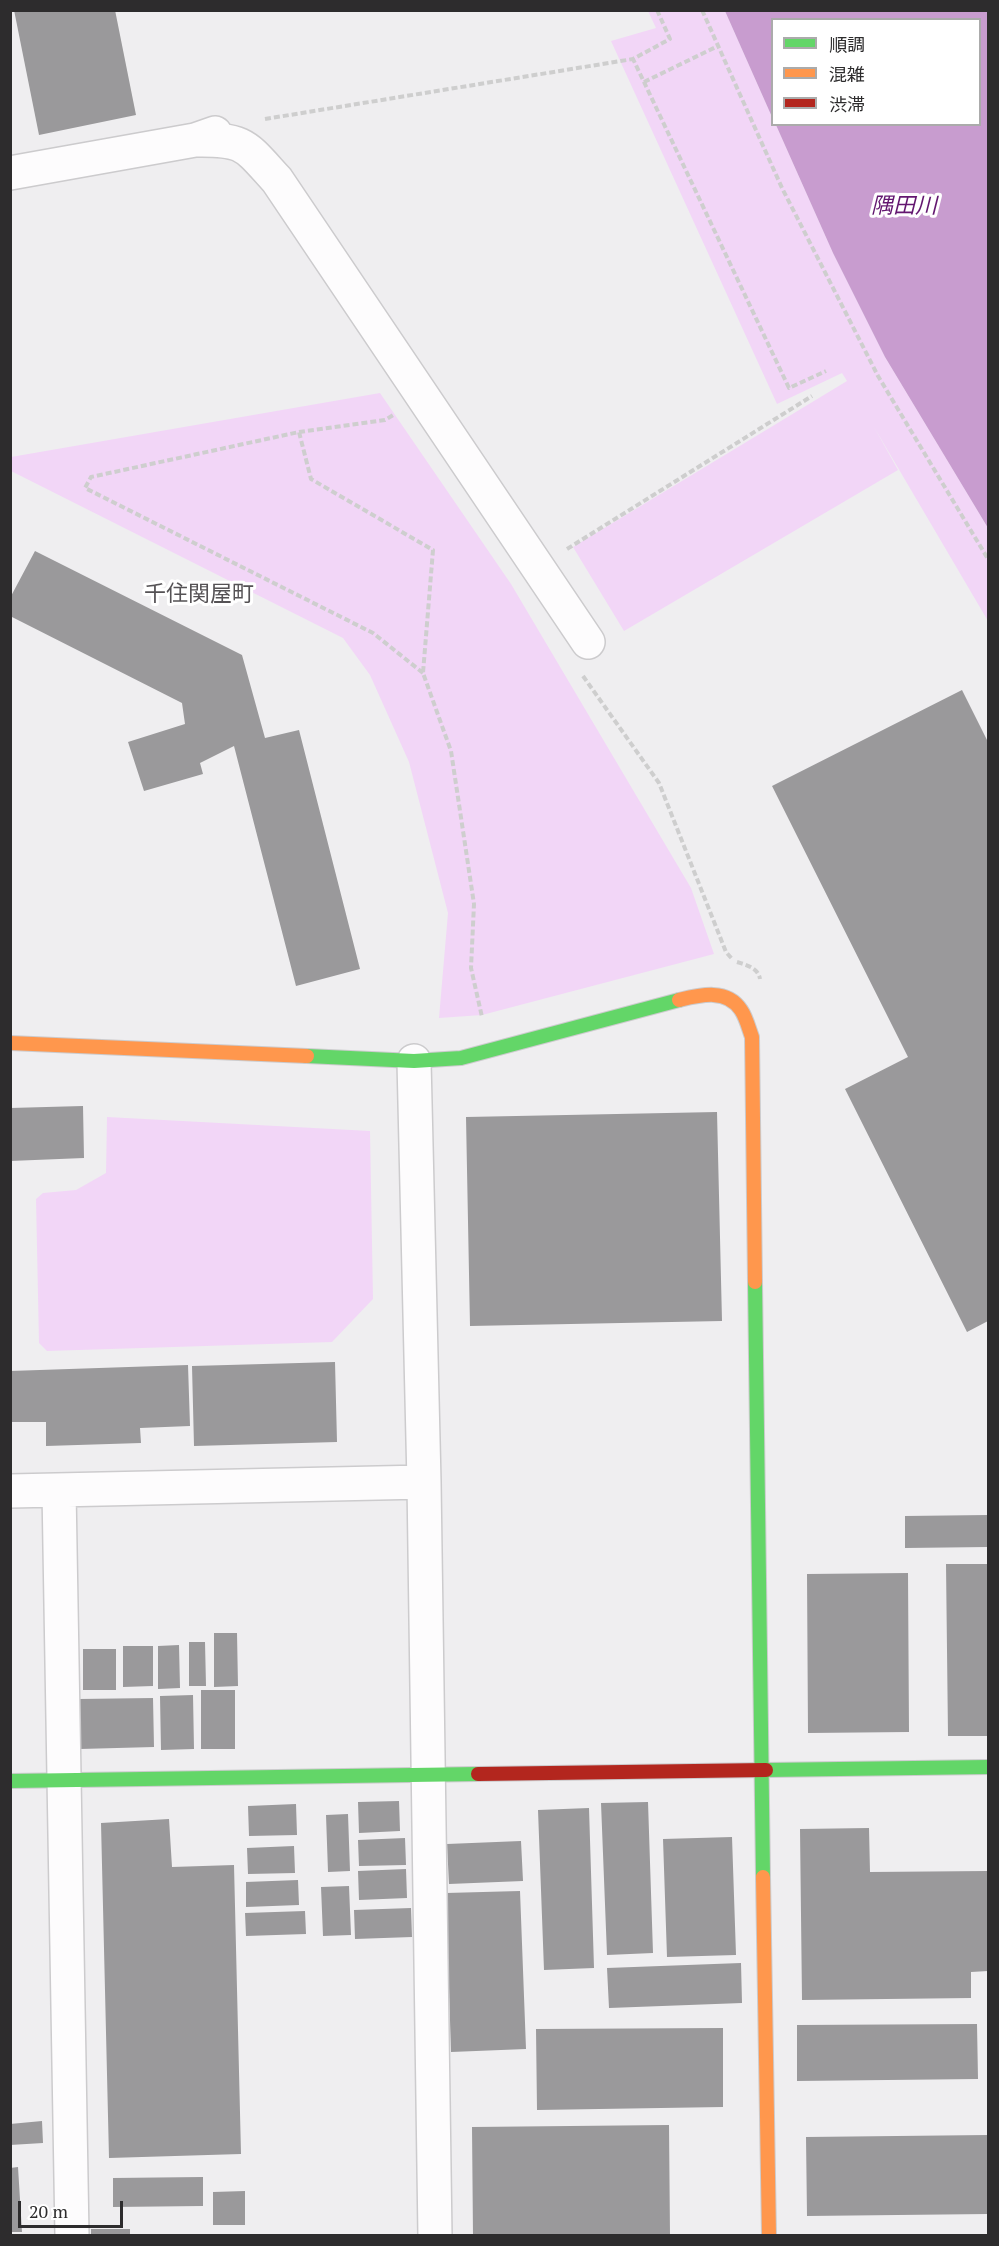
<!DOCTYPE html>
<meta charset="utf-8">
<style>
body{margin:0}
#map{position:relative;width:999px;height:2246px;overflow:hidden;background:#efeef0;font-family:"PT Serif","Noto Sans JP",serif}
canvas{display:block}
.frame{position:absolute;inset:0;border:12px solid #2d2c2d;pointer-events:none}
.legend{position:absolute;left:771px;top:18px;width:210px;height:108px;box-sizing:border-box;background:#fff;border:2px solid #ababab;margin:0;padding:8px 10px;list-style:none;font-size:18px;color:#2d2c2d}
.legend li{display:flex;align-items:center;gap:12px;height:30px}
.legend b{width:30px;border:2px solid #ababab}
.scale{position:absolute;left:18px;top:2201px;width:105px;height:27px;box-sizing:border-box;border:3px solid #2d2c2d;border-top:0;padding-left:8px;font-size:18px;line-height:21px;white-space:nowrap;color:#2d2c2d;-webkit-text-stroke:4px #fff;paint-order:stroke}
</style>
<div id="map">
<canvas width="999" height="2246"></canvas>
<div class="frame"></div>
<ul class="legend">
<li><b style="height:8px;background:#63d668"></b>順調</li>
<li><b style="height:8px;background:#ff974d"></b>混雑</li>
<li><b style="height:8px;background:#b3261e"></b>渋滞</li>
</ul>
<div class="scale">20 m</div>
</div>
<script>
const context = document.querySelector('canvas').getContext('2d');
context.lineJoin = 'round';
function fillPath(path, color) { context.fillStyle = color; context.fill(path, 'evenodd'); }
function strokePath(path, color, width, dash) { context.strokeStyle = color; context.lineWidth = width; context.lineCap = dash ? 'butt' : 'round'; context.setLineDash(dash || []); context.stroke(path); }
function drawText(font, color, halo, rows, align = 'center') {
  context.font = font + ' "PT Serif","Noto Sans JP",serif'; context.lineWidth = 6; context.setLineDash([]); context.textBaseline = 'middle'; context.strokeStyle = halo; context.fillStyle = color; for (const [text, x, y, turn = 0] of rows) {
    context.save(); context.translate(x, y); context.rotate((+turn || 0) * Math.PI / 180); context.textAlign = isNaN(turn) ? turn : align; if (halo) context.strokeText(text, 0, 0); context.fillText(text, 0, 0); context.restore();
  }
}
fillPath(new Path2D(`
 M648,11h77l47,106v7l4,1 57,128 52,104 103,171v93l-114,-194 24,43 -274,161 -51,-84 274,-166 -5,-8 -65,31 -166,-363 45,-13z
 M380,393l131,191 180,304 23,66 -232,61 -43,3 9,-105 -39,-151 -39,-87 -27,-37 -332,-167v-14z
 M107,1117l263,14 3,168 -41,43 -285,9 -8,-8 -3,-144 7,-6 33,-3 30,-17z`), '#f2d6f7');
fillPath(new Path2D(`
 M725,11h263v517l-103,-171 -52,-104 -57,-128 204,-1v-104h-208v97z`), '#c89ccf');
fillPath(new Path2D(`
 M14,10h101l21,105 -97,20z
 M35,551l207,104 23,83 34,-8 61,239 -64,17 -62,-240 -34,17 3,11 -59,17 -16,-49 57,-18 -3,-21 -172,-87v-18z
 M962,690l26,52v579l-21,11 -122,-243 63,-32 -136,-271z
 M83,1106l1,52 -74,3v-53z
 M717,1112l5,209 -252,5 -4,-209z
 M335,1362l2,80 -143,4 -2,-80z
 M188,1365l2,61 -50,2 1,15 -95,3v-24h-36v-51z
 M988,1515v32l-83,1v-32z
 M946,1564h42v172h-40z
 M908,1573l1,159 -101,1 -1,-159z
 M214,1633h23l1,53 -24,1z
 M189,1642h16l1,44h-17z
 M179,1645l1,43 -22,1v-43z
 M123,1646h30v40l-30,1z
 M83,1649h33v41h-33z
 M201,1690h34v59h-34z
 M193,1695l1,54 -33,1 -1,-54z
 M153,1698l1,49 -74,2 -1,-50z
 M399,1801l1,30 -41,2 -1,-31z
 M648,1802l5,151 -46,2 -6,-152z
 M296,1804l1,31 -48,1 -1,-30z
 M589,1808l5,160 -50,2 -6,-160z
 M348,1814l2,57 -22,1 -2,-57z
 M169,1819l3,48 62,-2 7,289 -132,4 -8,-335z
 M869,1828l1,44 118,-1v100l-17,1v26l-169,2 -2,-171z
 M732,1837l4,118 -69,2 -4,-118z
 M405,1838l1,27 -47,1 -1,-26z
 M521,1841l2,40 -74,3 -2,-40z
 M294,1846l1,27 -47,1 -1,-26z
 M406,1869l1,29 -48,2 -1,-29z
 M298,1880l1,25 -53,2v-25z
 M349,1886l2,49 -28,1 -2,-49z
 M520,1891l6,158 -75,3 -5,-159z
 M411,1908l1,29 -57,2 -1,-29z
 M305,1911l1,23 -60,2 -1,-23z
 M741,1963l1,40 -133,5 -2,-40z
 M977,2024l1,55 -181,2v-56z
 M723,2028v79l-186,3 -1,-81z
 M42,2121l1,22 -33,2v-21z
 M669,2125l1,111h-197l-1,-109z
 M988,2135v79l-181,2 -1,-79z
 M18,2167l4,65h-12v-64z
 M203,2177v29l-90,1v-29z
 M245,2191v34h-32v-33z
 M91,2229h39v7h-39z`), '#9a999b');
const street = new Path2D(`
 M195,140c50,-1 50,5 82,40l311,462
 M10,173l185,-33 20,-7
 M414,1061l10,421 11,754
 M59,1490l13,746
 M10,1491l414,-9`);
const fast = new Path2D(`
 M307,1056l107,5 47,-3 218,-58
 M755,1282l8,595
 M766,1770l222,-3
 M10,1781l468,-7`);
const slow = new Path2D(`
 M679,1000c21,-5 48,-12 62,10 5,7 8,19 11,27l3,245
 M10,1043l297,13
 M763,1877l6,359`);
const jam = new Path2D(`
 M478,1774l288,-4`);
strokePath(street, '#cccbcd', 36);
strokePath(fast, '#cccbcd', 16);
strokePath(slow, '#cccbcd', 16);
strokePath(jam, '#cccbcd', 16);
strokePath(new Path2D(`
 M657,10l13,29 -37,20 11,23 145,306 37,-17
 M702,10l80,178 96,188 110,183
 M644,82l74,-36
 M265,119l368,-60
 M299,432l86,-12 10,-6
 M567,549l245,-153
 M423,673l-50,-40 -288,-145 6,-11 208,-45 12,47 122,71 -10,123 28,78 23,153 -3,64 11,49
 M583,676l76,107 67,169 7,8
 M737,962c10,3 21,6 23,17`), '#cecece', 4, [6, 3]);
strokePath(street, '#fdfcfd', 33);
strokePath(fast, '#63d668', 14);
strokePath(slow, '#ff974d', 14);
strokePath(jam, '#b3261e', 14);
drawText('italic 22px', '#631770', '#fff', [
 ["隅田川",904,207]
]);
drawText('22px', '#555255', '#fff', [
 ["千住関屋町",199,595]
]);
</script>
